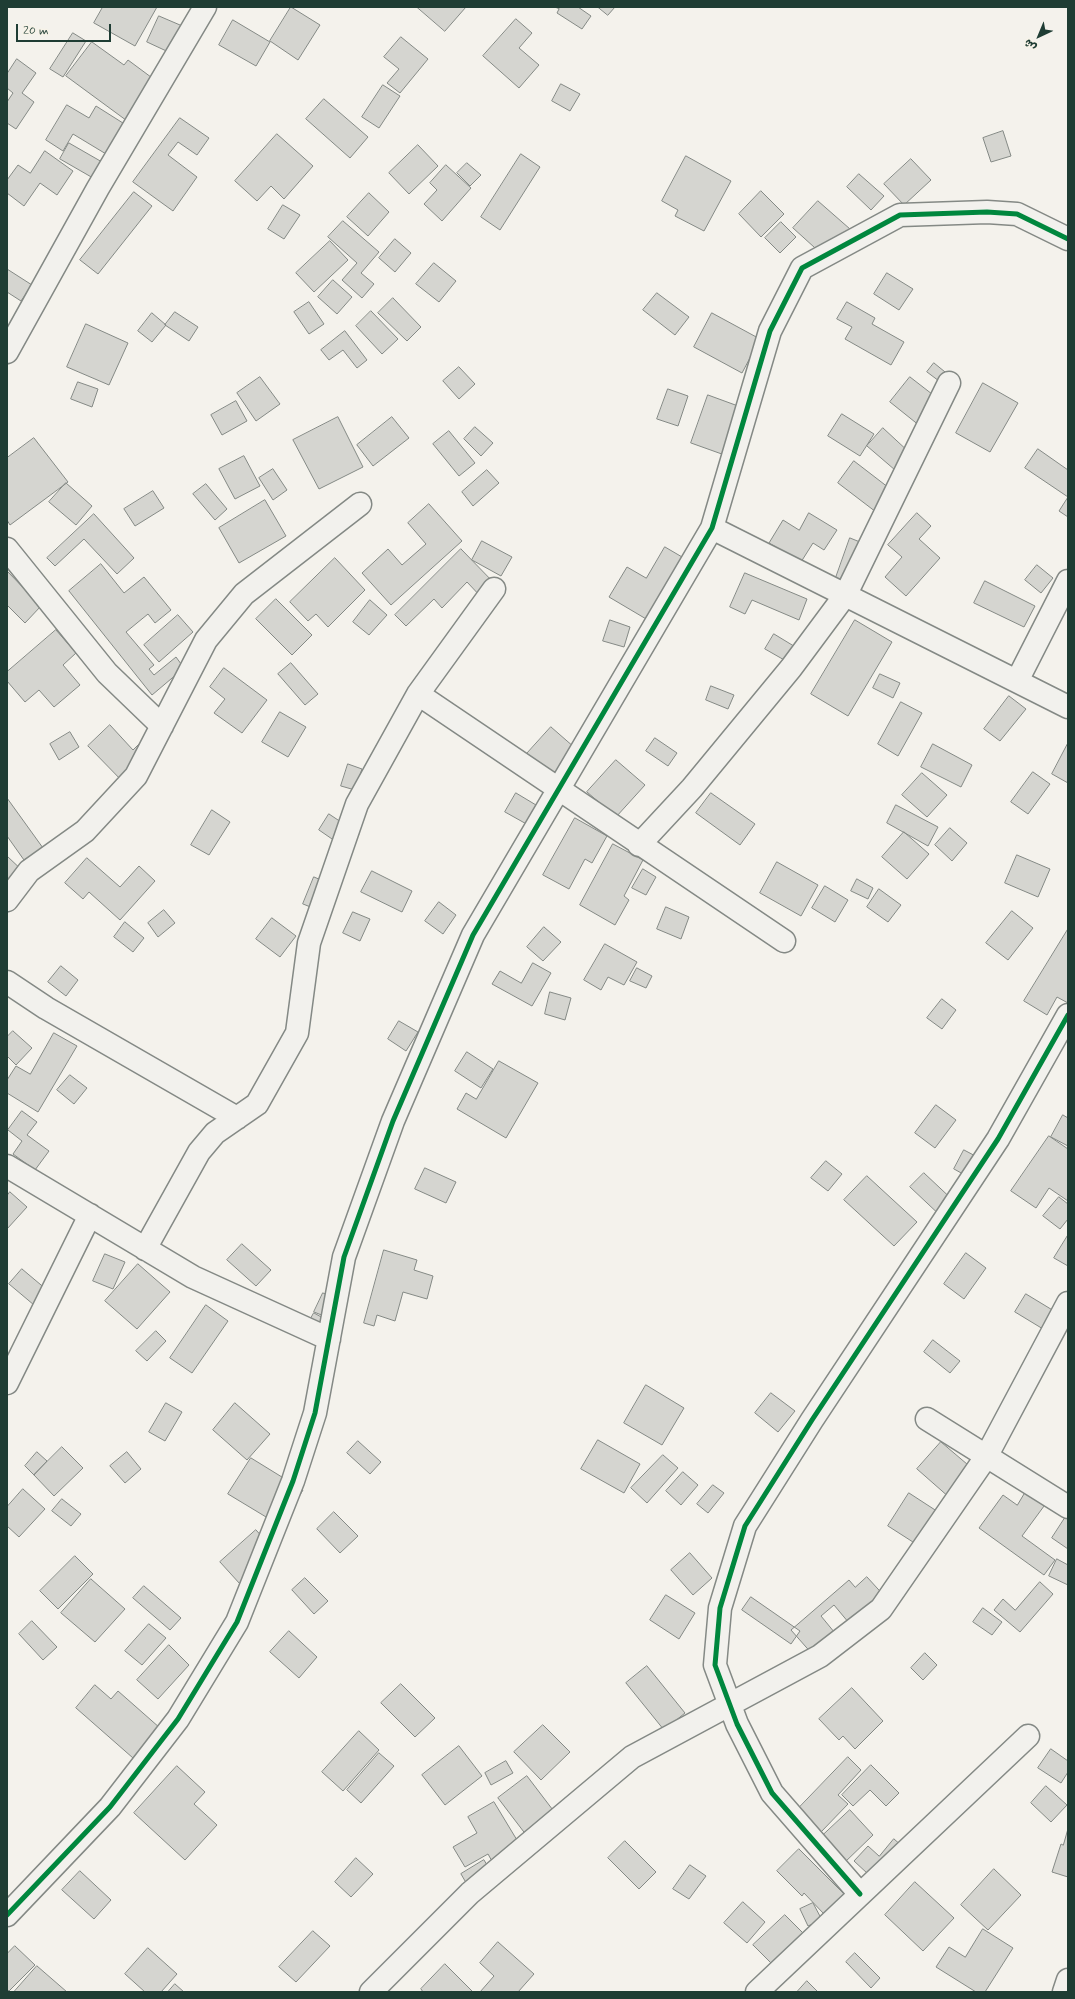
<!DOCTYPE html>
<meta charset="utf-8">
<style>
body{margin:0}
#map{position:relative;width:1075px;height:1999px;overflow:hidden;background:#f4f2ec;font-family:Mynerve,"Playpen Sans Arabic",sans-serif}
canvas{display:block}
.frame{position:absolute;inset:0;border:8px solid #1f3d34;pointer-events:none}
.north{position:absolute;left:1019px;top:16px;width:40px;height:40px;-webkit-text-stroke:3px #f7f3e8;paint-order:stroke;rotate:224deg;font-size:11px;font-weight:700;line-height:16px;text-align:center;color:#1f3d34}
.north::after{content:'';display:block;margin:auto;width:14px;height:18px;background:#1f3d34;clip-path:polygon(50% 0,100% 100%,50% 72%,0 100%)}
.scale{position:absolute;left:16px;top:24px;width:95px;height:18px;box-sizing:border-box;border:2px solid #1f3d34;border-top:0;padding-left:5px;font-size:12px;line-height:14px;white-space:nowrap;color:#1f3d34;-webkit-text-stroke:3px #f7f3e8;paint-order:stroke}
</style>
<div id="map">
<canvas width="1075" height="1999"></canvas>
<div class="frame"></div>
<div class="north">ش</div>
<div class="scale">20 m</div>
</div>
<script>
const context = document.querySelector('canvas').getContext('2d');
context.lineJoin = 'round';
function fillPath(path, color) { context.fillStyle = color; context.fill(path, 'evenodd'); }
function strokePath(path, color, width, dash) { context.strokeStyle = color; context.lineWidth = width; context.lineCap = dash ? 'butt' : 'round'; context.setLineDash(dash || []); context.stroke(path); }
const building = new Path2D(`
 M103,7h54l-22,39 -41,-23z
 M291,7l29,18 -22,35 -28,-19z
 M417,7h49l-21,24z
 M555,7h23l13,9 -9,13 -25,-16 2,-4z
 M598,7h17l-7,8z
 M159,16l28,12 -12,27 -28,-13z
 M516,19l16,14 -13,15 20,17 -20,23 -36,-32z
 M233,20l37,22 -14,24 -37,-21z
 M73,33l13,8 -23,36 -13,-8z
 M401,37l27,22 -28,34 -13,-10 12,-14 -15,-12z
 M92,42l32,23 4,-5 35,26 -29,40 -68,-50z
 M17,59l19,14 -14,20 12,9 -18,27 -9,-6v-21l6,-9 -6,-5v-14z
 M561,84l19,10 -10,17 -18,-10z
 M383,85l17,11 -21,32 -17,-11z
 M324,99l44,38 -18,21 -44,-39z
 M67,105l22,13 7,-12 38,24 -18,30 -43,-26 -10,17 -17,-11z
 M180,118l29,20 -12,17 -19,-13 -10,13 29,22 -24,34 -40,-29z
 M1003,131l8,25 -20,6 -8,-24z
 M277,134l36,32 -29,33 -13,-13 -14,15 -22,-20z
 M69,143l40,23 -9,16 -40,-23z
 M418,145l20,21 -29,28 -20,-21z
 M45,151l28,20 -16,24 -17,-12 -16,23 -17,-13v-13l11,-15 12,8z
 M521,154l19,13 -40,63 -19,-13z
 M686,156l45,25 -27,50 -29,-15 3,-6 -16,-9z
 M911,159l20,21 -27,25 -20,-21z
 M467,163l14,12 -11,11 -13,-13z
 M446,165l25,23 -29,33 -18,-17 13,-14 -7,-7z
 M859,174l25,22 -13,14 -24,-23z
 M761,191l23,23 -23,23 -22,-23z
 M134,192l18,14 -54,68 -18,-14z
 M369,193l20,19 -21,24 -21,-19z
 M818,201l32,28 -25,28 -32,-29z
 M283,205l17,10 -16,24 -16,-10z
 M343,221l36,31 -18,21 13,11 -12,14 -20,-18 15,-17 -29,-26z
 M781,222l15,15 -16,16 -15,-15z
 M395,239l16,14 -16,19 -16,-14z
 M330,241l18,19 -34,32 -18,-19z
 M434,263l22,18 -17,21 -23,-18z
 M7,269l25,16 -11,16 -14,-9z
 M887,273l26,16 -14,21 -25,-16z
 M333,280l19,17 -15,17 -19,-17z
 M657,293l32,24 -14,18 -32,-25z
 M393,298l28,29 -14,14 -29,-28z
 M309,302l15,22 -15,10 -15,-22z
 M847,302l28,16 -3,6 32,18 -13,23 -46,-26 7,-12 -15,-8z
 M371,311l27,28 -16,15 -26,-28z
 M175,312l23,15 -9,14 -24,-16z
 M152,313l14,12 -14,17 -14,-11z
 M712,313l48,26 -18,34 -48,-26z
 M86,324l42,19 -19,42 -42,-18z
 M345,331l22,29 -10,8 -14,-18 -14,10 -8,-10z
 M934,363l16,13 -7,8 -16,-12z
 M459,367l16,17 -16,15 -16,-18z
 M260,377l20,27 -24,17 -19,-28z
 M910,377l31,24 -21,25 -30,-24z
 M78,382l20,7 -6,18 -21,-8z
 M983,383l35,20 -28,49 -34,-19z
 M668,389l20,7 -10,30 -21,-7z
 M708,395l41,15 -16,48 -42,-15z
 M236,401l11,20 -25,14 -11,-20z
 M842,414l32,20 -14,22 -32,-20z
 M338,417l25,50 -44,22 -26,-49z
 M392,417l17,21 -36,28 -16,-21z
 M475,427l18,16 -12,13 -17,-17z
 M883,428l27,25 -15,17 -28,-24z
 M449,431l26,32 -16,13 -26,-32z
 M34,438l34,44 -58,43 -3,-5v-62z
 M1038,449l30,21v47l-9,-6 9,-14 -43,-29z
 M244,456l16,30 -25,13 -16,-30z
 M854,461l39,30 -17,21 -38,-29z
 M273,469l14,21 -14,10 -14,-22z
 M487,470l12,13 -26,23 -11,-14z
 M66,483l26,23 -16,19 -27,-23z
 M206,484l21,25 -12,11 -22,-26z
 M153,491l11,17 -29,18 -11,-17z
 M265,500l21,36 -47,27 -20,-35z
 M429,504l33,37 -71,64 -29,-32 26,-24 14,16 24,-21 -18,-21z
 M809,513l28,17 -13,20 -11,-7 -12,19 -32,-19 14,-23 16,10z
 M917,513l14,13 -12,13 21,19 -34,38 -21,-19 17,-20 -14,-12z
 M94,514l40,44 -17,16 -33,-35 -29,27 -8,-8z
 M850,538l20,8 -17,47 -20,-7z
 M482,541l30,16 -11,19 -29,-16z
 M665,547l29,17 -36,62 -49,-29 18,-30 19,11z
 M461,549l36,37 -14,13 -16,-17 -25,26 -8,-9 -28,27 -11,-11z
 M335,558l30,32 -37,37 -12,-13 -8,7 -18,-19z
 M101,564l23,29 20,-16 27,33 -16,13 -7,-9 -22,18 28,33 -5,4 5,6 22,-18 8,11 -32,27 -83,-104z
 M1037,565l16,13 -12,15 -16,-13z
 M7,571l34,35 -16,17 -18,-18z
 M745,573l62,26 -8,21 -47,-20 -7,14 -15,-7z
 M985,581l50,25 -11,21 -50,-24z
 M276,599l36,36 -20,20 -36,-36z
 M370,600l17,15 -18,20 -16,-13z
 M178,615l15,17 -34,30 -15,-17z
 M610,620l20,7 -6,20 -21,-6z
 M855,620l37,22 -44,74 -37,-22z
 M56,630l20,23 -13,12 17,20 -26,22 -15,-17 -14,12 -18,-21v-9z
 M774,634l28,17 -9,14 -28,-16z
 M291,663l27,31 -13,11 -27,-31z
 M224,668l43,32 -25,33 -28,-20 11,-14 -15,-12z
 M880,674l20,9 -7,15 -20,-10z
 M711,686l23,9 -6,14 -22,-9z
 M1009,696l17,13 -26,32 -16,-12z
 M901,702l21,11 -24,43 -20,-12z
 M280,712l26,15 -18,30 -26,-15z
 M110,725l23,25 12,-12 15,17 -33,31 -39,-40z
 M551,727l31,27 -28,32 -31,-28z
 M70,732l9,15 -20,13 -9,-16z
 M655,738l22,15 -9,13 -22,-15z
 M1068,743v40l-16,-9z
 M933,744l39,21 -11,22 -40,-20z
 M616,760l29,25 -29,32 -29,-25z
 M348,764l14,5 -7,21 -14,-4z
 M1033,772l17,12 -22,30 -17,-12z
 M922,773l25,22 -20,22 -25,-22z
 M516,793l25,15 -11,18 -25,-14z
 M711,793l44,31 -15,21 -44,-32z
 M7,798l36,50 -19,12 -17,-24z
 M896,805l42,22 -10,19 -41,-23z
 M212,810l18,12 -21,33 -18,-10z
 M329,814l30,20 -11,16 -29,-20z
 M575,818l32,18 -15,27 -7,-4 -16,30 -26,-14z
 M950,828l17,15 -15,18 -17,-16z
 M904,832l25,22 -22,25 -25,-22z
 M613,844l30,16 -19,36 5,4 -14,25 -35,-20z
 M1017,855l33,14 -12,28 -33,-14z
 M7,856l19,18 -19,21z
 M87,858l33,29 19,-21 16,15 -35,39 -31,-28 -6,7 -18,-16z
 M777,862l41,23 -17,31 -41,-23z
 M643,869l13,8 -10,18 -14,-7z
 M372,871l40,20 -10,21 -41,-20z
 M314,877l19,8 -10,27 -20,-8z
 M857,879l16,9 -5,11 -17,-8z
 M825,886l23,14 -13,22 -23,-14z
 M879,889l22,16 -13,17 -21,-15z
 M439,902l17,13 -13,19 -18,-13z
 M666,907l23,10 -8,22 -24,-10z
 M164,910l11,13 -17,14 -10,-14z
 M1012,911l21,17 -25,32 -22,-17z
 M353,912l17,7 -10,22 -17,-8z
 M272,918l24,18 -16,21 -24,-18z
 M125,922l19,16 -11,14 -19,-15z
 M544,927l17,15 -18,19 -16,-14z
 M1068,929v74l-11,-6 -10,18 -23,-14z
 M605,944l32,18 -13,23 -16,-8 -7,13 -17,-10z
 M533,963l18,10 -19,33 -40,-22 8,-13 21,12z
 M61,966l17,14 -12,16 -18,-14z
 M637,968l15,8 -6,12 -16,-7z
 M550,992l21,6 -6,22 -20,-6z
 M942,999l14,11 -14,19 -15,-11z
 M399,1021l19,11 -12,19 -18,-12z
 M13,1031l19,17 -16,17 -9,-9v-19z
 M54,1033l23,13 -39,66 -31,-19v-13l9,-14 14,8z
 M467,1052l26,17 -12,19 -26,-17z
 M499,1061l39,22 -32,55 -49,-29 9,-16 10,6z
 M70,1075l17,13 -13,16 -17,-14z
 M936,1105l20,15 -21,28 -20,-15z
 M22,1111l15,11 -10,13 22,16 -14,19 -22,-16 9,-13 -14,-11z
 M1063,1115l5,3v28l-17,-9z
 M1049,1136l19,13v52l-19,-13 -13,20 -25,-17z
 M964,1150l19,10 -11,19 -18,-10z
 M826,1161l16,13 -14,17 -17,-13z
 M425,1168l31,14 -10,21 -31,-14z
 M924,1173l33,31 -13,15 -34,-32z
 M867,1176l50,46 -23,24 -50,-46z
 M10,1192l17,15 -20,22v-33z
 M1059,1197l9,7v15l-8,10 -17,-13z
 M1068,1235v31l-14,-8z
 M242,1244l29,26 -15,16 -29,-26z
 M384,1250l33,10 -3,10 19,6 -6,23 -24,-7 -8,29 -18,-6 -3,11 -10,-3z
 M966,1253l20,15 -22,31 -20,-15z
 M105,1254l20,8 -12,27 -20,-8z
 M138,1264l32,28 -33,37 -32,-28z
 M22,1269l25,21 -13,15 -25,-21z
 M323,1293l19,8 -8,19 -20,-8z
 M1026,1294l33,20 -11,18 -33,-20z
 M206,1305l22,16 -36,52 -22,-15z
 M314,1313l20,11 -29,5z
 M156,1331l10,10 -19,20 -11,-10z
 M933,1340l27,21 -10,12 -26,-21z
 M646,1385l38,23 -22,37 -38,-22z
 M771,1393l24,18 -17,21 -23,-19z
 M166,1403l16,9 -17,29 -16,-9z
 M235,1403l35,31 -23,26 -34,-30z
 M598,1440l42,24 -16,29 -43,-24z
 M358,1441l23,21 -11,12 -23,-21z
 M941,1442l33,28 -24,28 -33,-29z
 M62,1447l21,21 -29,28 -20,-21z
 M37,1452l10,9 -13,14 -9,-9z
 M127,1452l14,17 -16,14 -15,-17z
 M663,1455l15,13 -31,35 -16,-15z
 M251,1458l52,32 -22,36 -53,-32z
 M683,1472l15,13 -17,20 -15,-14z
 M713,1485l11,8 -16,20 -11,-9z
 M1028,1488l19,14 -25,34 33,24 -11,15 -65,-47 24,-33 14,10z
 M23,1489l22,20 -26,28 -12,-11v-19z
 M909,1493l40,26 -22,32 -39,-25z
 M62,1499l19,15 -10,12 -19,-15z
 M334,1512l24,24 -18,17 -23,-24z
 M1068,1513v36l-16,-11z
 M256,1530l20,22 -36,32 -20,-22z
 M690,1553l22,25 -19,17 -22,-25z
 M75,1556l18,18 -35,35 -18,-18z
 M1057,1559l11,6v20l-19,-9z
 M867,1577l21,23 -34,29 -20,-24 -13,11 23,28 -23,20 -30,-34 58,-50 6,7z
 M305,1578l23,23 -14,13 -22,-24z
 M91,1579l34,30 -30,33 -34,-29z
 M1040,1582l13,12 -33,38 -26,-22 9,-11 12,11z
 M144,1586l37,32 -11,12 -37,-32z
 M666,1595l29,18 -16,26 -29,-19z
 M751,1597l49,34 -9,13 -49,-34z
 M983,1608l19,14 -10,13 -19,-13z
 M32,1621l25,26 -14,13 -24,-26z
 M149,1624l17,14 -24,27 -17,-14z
 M289,1631l28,26 -18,21 -29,-26z
 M169,1645l20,20 -31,34 -21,-19z
 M925,1653l12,12 -14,15 -12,-12z
 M647,1666l38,47 -21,17 -38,-47z
 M401,1684l34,34 -20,19 -34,-34z
 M95,1685l16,14 7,-8 42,37 -27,30 -57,-50z
 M852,1688l31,33 -28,28 -12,-13 -4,4 -20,-21z
 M543,1725l27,27 -29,28 -27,-28z
 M359,1731l20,19 -36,41 -21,-19z
 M459,1746l23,30 -37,29 -23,-30z
 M1051,1749l17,12v11l-7,11 -23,-15z
 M379,1753l15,13 -33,37 -14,-13z
 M848,1757l13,13 -23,25 10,9 -27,28 -24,-22z
 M506,1761l7,12 -22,12 -6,-12z
 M871,1765l28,28 -13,13 -16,-16 -17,16 -11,-11z
 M177,1766l28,26 -11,12 23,21 -32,35 -51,-47z
 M527,1776l32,42 -29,22 -32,-42z
 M1046,1786l21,19 -16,17 -20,-19z
 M494,1802l32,53 -28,17 -10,-18 -23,13 -12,-20 24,-14 -9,-16z
 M850,1810l23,25 -30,29 -24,-25z
 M1068,1829v48l-16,-5 9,-28 2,1z
 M894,1839l16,14 -29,33 -27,-25 14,-15 11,10z
 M625,1841l31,31 -17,17 -31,-31z
 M799,1849l45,45 -20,20 -20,-21 -2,3 -25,-25z
 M356,1858l17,16 -22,23 -16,-15z
 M484,1860l11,18 -23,15 -11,-19z
 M690,1865l16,11 -17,23 -16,-10z
 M994,1869l27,26 -33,35 -27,-25z
 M80,1871l31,29 -17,19 -32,-29z
 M915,1882l39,36 -31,33 -38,-36z
 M743,1902l22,20 -18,21 -23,-20z
 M813,1903l9,17 -14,6 -8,-17z
 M785,1915l18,18 -32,30 -18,-18z
 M983,1929l30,19 -28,44h-9l-40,-25 13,-20 16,10z
 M313,1931l17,15 -34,36 -17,-15z
 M498,1942l36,32 -16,18h-38l14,-16 -14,-13z
 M15,1946l20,19 -26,26 -2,-2v-35z
 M148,1948l29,26 -16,18h-16l-20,-18z
 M855,1953l25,25 -9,10 -25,-26z
 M445,1964l28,28h-50l-2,-3z
 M37,1966l30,26h-53z
 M807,1981l11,11h-21z
 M175,1984l9,8h-16z`);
fillPath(building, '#d5d5d0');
strokePath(building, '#848985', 1);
const minor = new Path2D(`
 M7,352l91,-164 107,-181
 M712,528l356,179
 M7,549l100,124 55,53
 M1017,681l51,-100
 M418,694l366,247
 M639,845l53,-57 99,-120 55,-74 103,-211
 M7,900l22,-29 56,-40 51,-55 70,-136 38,-46 116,-90
 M7,982l39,26 191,110
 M7,1166l186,111 136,62
 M145,1249l54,-97 16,-19 42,-29 40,-71 12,-90 48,-139 61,-110 76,-105
 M7,1383l83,-168
 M927,1419l141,88
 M860,1894l-88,-101 -35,-69 -22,-59 5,-57 25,-82 67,-106 186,-281 70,-124
 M7,1915l103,-108 68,-88 59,-97 56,-141 22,-68 29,-156 49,-136 80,-186 239,-407 58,-197 32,-63 98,-53 87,-3 30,2 51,25
 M371,1992l99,-99 162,-136 188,-101 61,-47 105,-152 82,-154
 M757,1992l271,-256
 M1064,1992l4,-12`);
strokePath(minor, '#848985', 25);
strokePath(minor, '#f2f1ed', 22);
strokePath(new Path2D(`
 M860,1894l-88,-101 -35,-69 -22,-59 5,-57 25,-82 67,-106 186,-281 70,-124
 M7,1915l103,-108 68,-88 59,-97 56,-141 22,-68 29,-156 49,-136 80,-186 239,-407 58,-197 32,-63 98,-53 87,-3 30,2 51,25`), '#00873e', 5);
</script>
